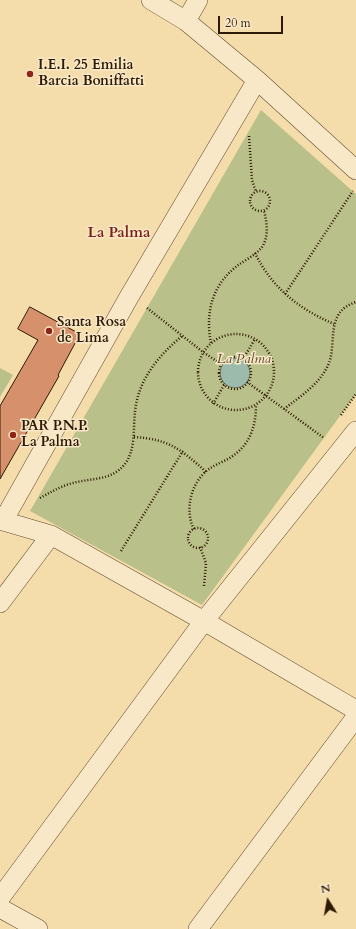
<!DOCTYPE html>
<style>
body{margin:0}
#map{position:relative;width:356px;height:929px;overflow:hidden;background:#f5dcab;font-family:Cardo,serif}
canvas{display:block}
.north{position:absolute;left:308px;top:881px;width:40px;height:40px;-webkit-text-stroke:3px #f8e8c8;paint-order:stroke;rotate:349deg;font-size:11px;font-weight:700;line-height:16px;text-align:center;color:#2e1a02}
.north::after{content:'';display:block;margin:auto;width:14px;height:18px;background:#2e1a02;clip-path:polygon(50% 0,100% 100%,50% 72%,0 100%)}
.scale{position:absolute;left:218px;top:16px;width:65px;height:18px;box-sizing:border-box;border:2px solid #2e1a02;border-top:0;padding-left:5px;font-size:12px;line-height:14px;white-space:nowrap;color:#2e1a02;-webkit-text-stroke:3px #f8e8c8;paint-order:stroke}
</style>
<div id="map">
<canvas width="356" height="929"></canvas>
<div class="north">N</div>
<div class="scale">20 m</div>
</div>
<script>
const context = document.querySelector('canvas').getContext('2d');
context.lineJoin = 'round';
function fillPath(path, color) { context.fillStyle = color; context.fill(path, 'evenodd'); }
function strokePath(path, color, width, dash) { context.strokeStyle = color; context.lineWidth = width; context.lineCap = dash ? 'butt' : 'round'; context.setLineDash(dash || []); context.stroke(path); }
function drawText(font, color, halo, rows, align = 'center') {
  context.font = font + ' Cardo,serif'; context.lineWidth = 3; context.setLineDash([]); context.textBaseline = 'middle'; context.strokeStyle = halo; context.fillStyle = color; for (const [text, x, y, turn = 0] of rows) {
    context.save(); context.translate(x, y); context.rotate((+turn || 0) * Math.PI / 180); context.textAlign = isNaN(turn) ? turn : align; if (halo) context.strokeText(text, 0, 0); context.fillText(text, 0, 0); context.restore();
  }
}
fillPath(new Path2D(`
 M261,110l95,84v200l-154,211 -172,-94z
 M0,368l13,7 -13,22z`), '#bac08a');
const water = new Path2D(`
 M220 373a15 15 0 1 1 30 0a15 15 0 1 1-30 0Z`);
fillPath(water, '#9cbbad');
strokePath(water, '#707b69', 1);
const building = new Path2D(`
 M30,307l50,27 -22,41 1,1 -59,103v-73l38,-66 -20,-11z`);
fillPath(building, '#d6916c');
strokePath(building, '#2e1a02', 1);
const minor = new Path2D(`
 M151,0l35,21 71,59 99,90
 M186,21l12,-21
 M0,520l51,15 153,86 152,89
 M3,521l126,-224 128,-217
 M0,603l51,-68
 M0,898l204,-277 152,-190
 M0,908l38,21
 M198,929l158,-212`);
strokePath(minor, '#604a2c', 20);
strokePath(new Path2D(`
 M249,136l3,44 4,12
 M250 201a10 10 0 1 1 20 0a10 10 0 1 1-20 0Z
 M255,253c17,35 44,56 79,71
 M285,294l68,-103
 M147,308l56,44 18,12
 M198 372a38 38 0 1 1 76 0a38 38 0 1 1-76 0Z
 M211,343c-6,-30 1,-58 26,-77 8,-6 19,-11 25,-19 7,-10 5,-25 2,-36
 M219 373a16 16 0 1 1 32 0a16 16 0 1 1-32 0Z
 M243,359l12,-20
 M247,382l77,56
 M213,404l11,-19
 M284,409c17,-13 37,-26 45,-46 8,-22 -4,-51 27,-61
 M341,415l15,-21
 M134,437c34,2 47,12 72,35
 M40,498c11,-6 21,-12 33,-15 17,-5 38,-2 51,-18 12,-14 9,-36 11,-53 3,-32 23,-56 47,-76
 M188 538a10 10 0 1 1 20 0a10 10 0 1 1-20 0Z
 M194,529c-10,-19 -3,-47 15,-60 6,-4 13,-7 19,-10 21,-12 28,-31 28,-54
 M200,547l6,16 -2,23
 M121,551l62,-100`), '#2e1a02', 2.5, [1, 2]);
strokePath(minor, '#f8e8c8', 19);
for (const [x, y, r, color] of [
 [30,74,4,"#8f2418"],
 [49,331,4,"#8f2418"],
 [13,435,4,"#8f2418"]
]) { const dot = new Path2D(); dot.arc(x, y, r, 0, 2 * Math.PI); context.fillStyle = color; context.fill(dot); strokePath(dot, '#f8e8c8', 1.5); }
drawText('bold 14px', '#2e1a02', '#f8e8c8', [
 ["I.E.I. 25 Emilia",38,66],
 ["Barcia Boniffatti",38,82],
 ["Santa Rosa",57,323],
 ["de Lima",57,339],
 ["PAR P.N.P.",21,427],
 ["La Palma",21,443]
], 'left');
drawText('italic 14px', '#584c2b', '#f8e8c8', [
 ["La Palma",244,360]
]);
drawText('bold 15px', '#7a1f14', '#f8e8c8', [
 ["La Palma",119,234]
]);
</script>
